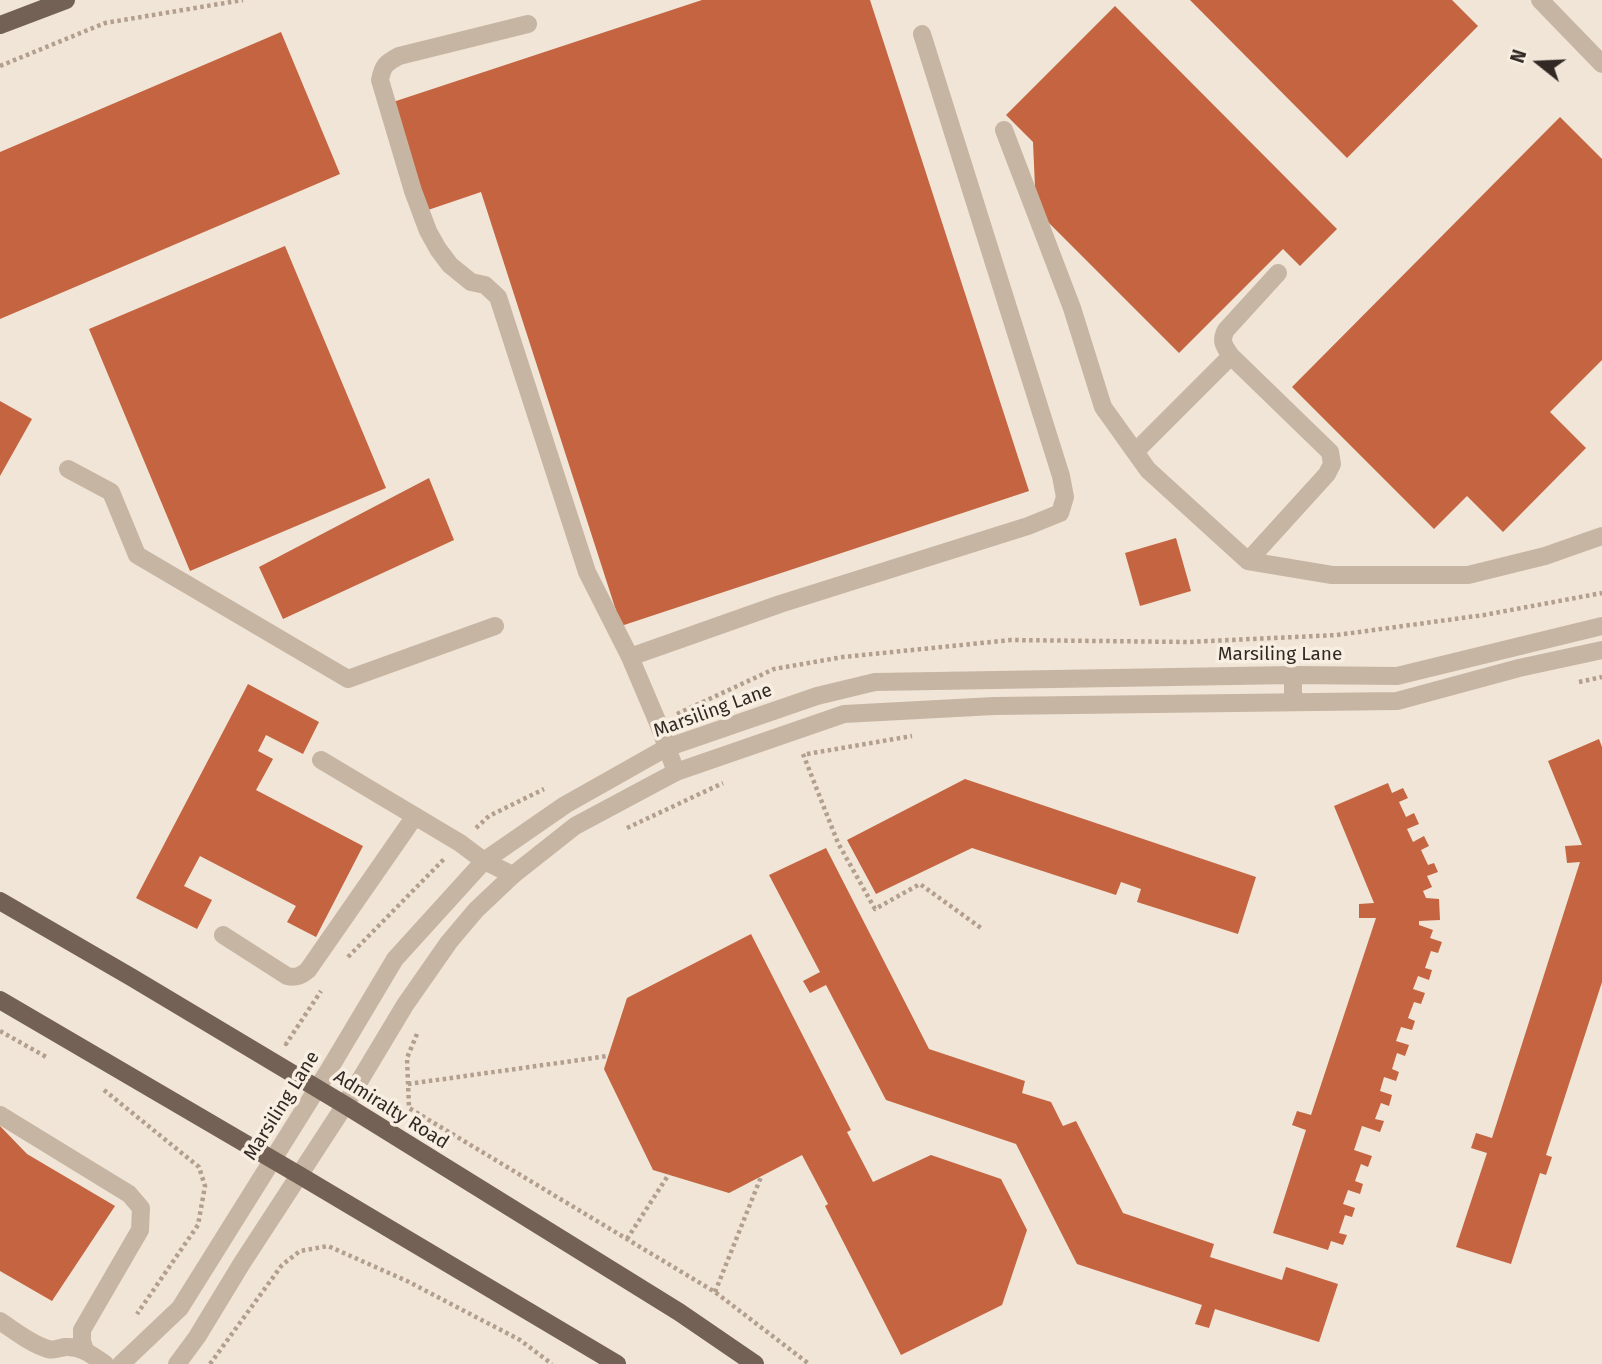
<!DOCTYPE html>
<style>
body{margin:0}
#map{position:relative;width:1602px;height:1364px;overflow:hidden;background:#f0e5d6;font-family:"Fira Sans",sans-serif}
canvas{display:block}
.north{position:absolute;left:1504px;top:28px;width:70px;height:70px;-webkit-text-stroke:5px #f8efe2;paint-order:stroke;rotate:288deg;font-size:19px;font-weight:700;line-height:28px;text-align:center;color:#322925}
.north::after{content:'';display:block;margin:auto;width:24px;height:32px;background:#322925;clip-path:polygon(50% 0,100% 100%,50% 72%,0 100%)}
</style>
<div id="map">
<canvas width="1602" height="1364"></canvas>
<div class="north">N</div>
</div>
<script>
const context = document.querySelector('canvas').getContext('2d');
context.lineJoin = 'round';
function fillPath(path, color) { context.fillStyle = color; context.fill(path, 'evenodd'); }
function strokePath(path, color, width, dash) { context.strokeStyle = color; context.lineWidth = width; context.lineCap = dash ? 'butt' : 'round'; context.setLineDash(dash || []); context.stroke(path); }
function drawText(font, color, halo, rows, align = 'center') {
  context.font = font + ' "Fira Sans",sans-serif'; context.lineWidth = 7; context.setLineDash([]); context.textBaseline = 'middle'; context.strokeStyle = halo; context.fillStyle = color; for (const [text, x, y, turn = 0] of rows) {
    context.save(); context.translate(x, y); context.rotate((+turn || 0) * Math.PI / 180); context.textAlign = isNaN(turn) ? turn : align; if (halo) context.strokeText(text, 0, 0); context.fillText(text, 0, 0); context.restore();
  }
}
fillPath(new Path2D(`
 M702,0h168l159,491 -408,135 -140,-434 -53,18 -35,-108z
 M1190,0h262l26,26 -131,132z
 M1115,6l222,223 -37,37 -17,-17 -104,104 -143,-143 -3,-68 -27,-27z
 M281,32l59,142 -340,145v-167z
 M1560,117l42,42v201l-52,52 36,36 -83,84 -36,-36 -33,33 -142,-142z
 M285,246l101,242 -196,83 -101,-242z
 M0,401l32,18 -32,57z
 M429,478l25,62 -171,79 -24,-52z
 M1176,538l15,53 -51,15 -15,-53z
 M248,684l71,38 -16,32 -37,-19 -8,16 15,8 -17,31 107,56 -47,91 -29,-15 9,-16 -96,-50 -16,30 28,14 -15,29 -61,-31z
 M1599,739l3,8v235l-56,173 6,2 -6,18 -6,-2 -29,91 -55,-17 31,-94 -16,-5 5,-15 16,5 88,-276 -13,1 -2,-17 17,-1 -34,-84z
 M965,779l291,98 -18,57 -101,-32 4,-13 -20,-7 -5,13 -144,-47 -96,46 -29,-54z
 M1388,783l4,10 11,-5 5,10 -9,4 7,15 8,-4 5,11 -12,5 6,13 11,-6 5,10 -8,4 7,15 6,-2 4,9 -11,4 5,11 -9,4 3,7 13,1 1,21 -21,1v4l14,5 -3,8 12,4 -4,11 -7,-2 -6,17 7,2 -3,10 -11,-4 -5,13 12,4 -4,11 -7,-2 -6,16 7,3 -3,9 -11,-3 -5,14 13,4 -4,11 -8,-3 -5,16 7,3 -3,9 -12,-4 -4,14 12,4 -3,11 -8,-3 -6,16 9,2 -4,11 -18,-6 -8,24 18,6 -4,11 -7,-3 -6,17 8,3 -3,10 -12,-4 -5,14 12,4 -3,9 -7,-2 -6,18 8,2 -4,10 -12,-4 -3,9 -55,-17 33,-103 -14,-5 5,-14 14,4 65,-197h-17v-14l15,-1 -40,-97z
 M826,848l103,201 96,32 -3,12 29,9 12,24 13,-5 47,92 91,31 -4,13 72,23 4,-13 52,17 -19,58 -104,-33 -6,19 -14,-4 7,-19 -125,-41 -61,-120 -130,-44 -60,-115 -16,8 -7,-12 17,-9 -51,-97z
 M751,934l100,196 -4,2 26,50 58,-27 70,24 26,51 -25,75 -101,50 -76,-149 3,-2 -26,-49 -73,38 -76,-23 -49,-101 23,-71z
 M0,1126l27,28 88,52 -63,95 -52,-30z`), '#c46440');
strokePath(new Path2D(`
 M0,66l105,-43 138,-23
 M1579,682l23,-5
 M677,714l97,-45 69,-12 168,-17 177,2 149,-7 147,-20 118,-22
 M803,754l35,89 37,66 45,-25 61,44
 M807,754l105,-18
 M476,828l13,-12 55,-27
 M627,828l96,-45
 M348,957l97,-99
 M0,1031l48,27
 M417,1034l-10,24 2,50 306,184 94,72
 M285,1043l1,1 35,-53
 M408,1084l200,-28
 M104,1090l95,77 6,19 -7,39 -61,89
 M627,1239l42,-65
 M715,1292l46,-115
 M210,1364l72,-99 18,-14 28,-5 79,35 113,59 32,24`), '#b39f8d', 4.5, [3.5, 3.5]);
strokePath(new Path2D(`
 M1540,0l62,64
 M528,24l-129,32c-13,7 -16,9 -19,24l33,111 15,40 10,18 12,16 21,17 14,3 13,12 89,275 43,85 28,66 18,49
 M1004,130l68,178 31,99 45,63 100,91 84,14h136l77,-19 57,-20
 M1135,452l96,-96
 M68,469l43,23 26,63 211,124 147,-53
 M1248,561l79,-87 5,-10 -2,-12 -99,-96c-7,-10 -11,-15 -5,-26l52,-57
 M630,657l150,-53 248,-78 32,-13 5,-16 -4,-21 -139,-442
 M1293,701v-26
 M321,760l139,83 24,18 29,14
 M223,935l64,41c9,2 14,0 21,-6l107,-154
 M0,1115l129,79 12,14 -1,22 -58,100v11l3,9
 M0,1321c15,10 31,23 48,28 7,2 10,-1 17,-2 16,-1 27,8 40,17`), '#c7b5a3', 18);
strokePath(new Path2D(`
 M121,1364l59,-56 150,-240 65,-109 89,-98 81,-56 101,-57 151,-52 58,-14 418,-7 104,1 205,-50
 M177,1364l20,-27 45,-74 103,-158 60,-100 44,-63 27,-32 37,-35 62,-49 101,-54 168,-58 150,-8 403,-5 122,-33 83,-18`), '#c7b5a3', 18);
strokePath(new Path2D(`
 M0,25l66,-25
 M0,901l131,76 214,128 334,207 76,52
 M0,1000l299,175 318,189`), '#746156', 18);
drawText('19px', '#322925', '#f8efe2', [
 ["Marsiling Lane",1280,655],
 ["Marsiling Lane",713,711,-20],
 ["Marsiling Lane",282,1106,-58],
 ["Admiralty Road",391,1110,32]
]);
</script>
